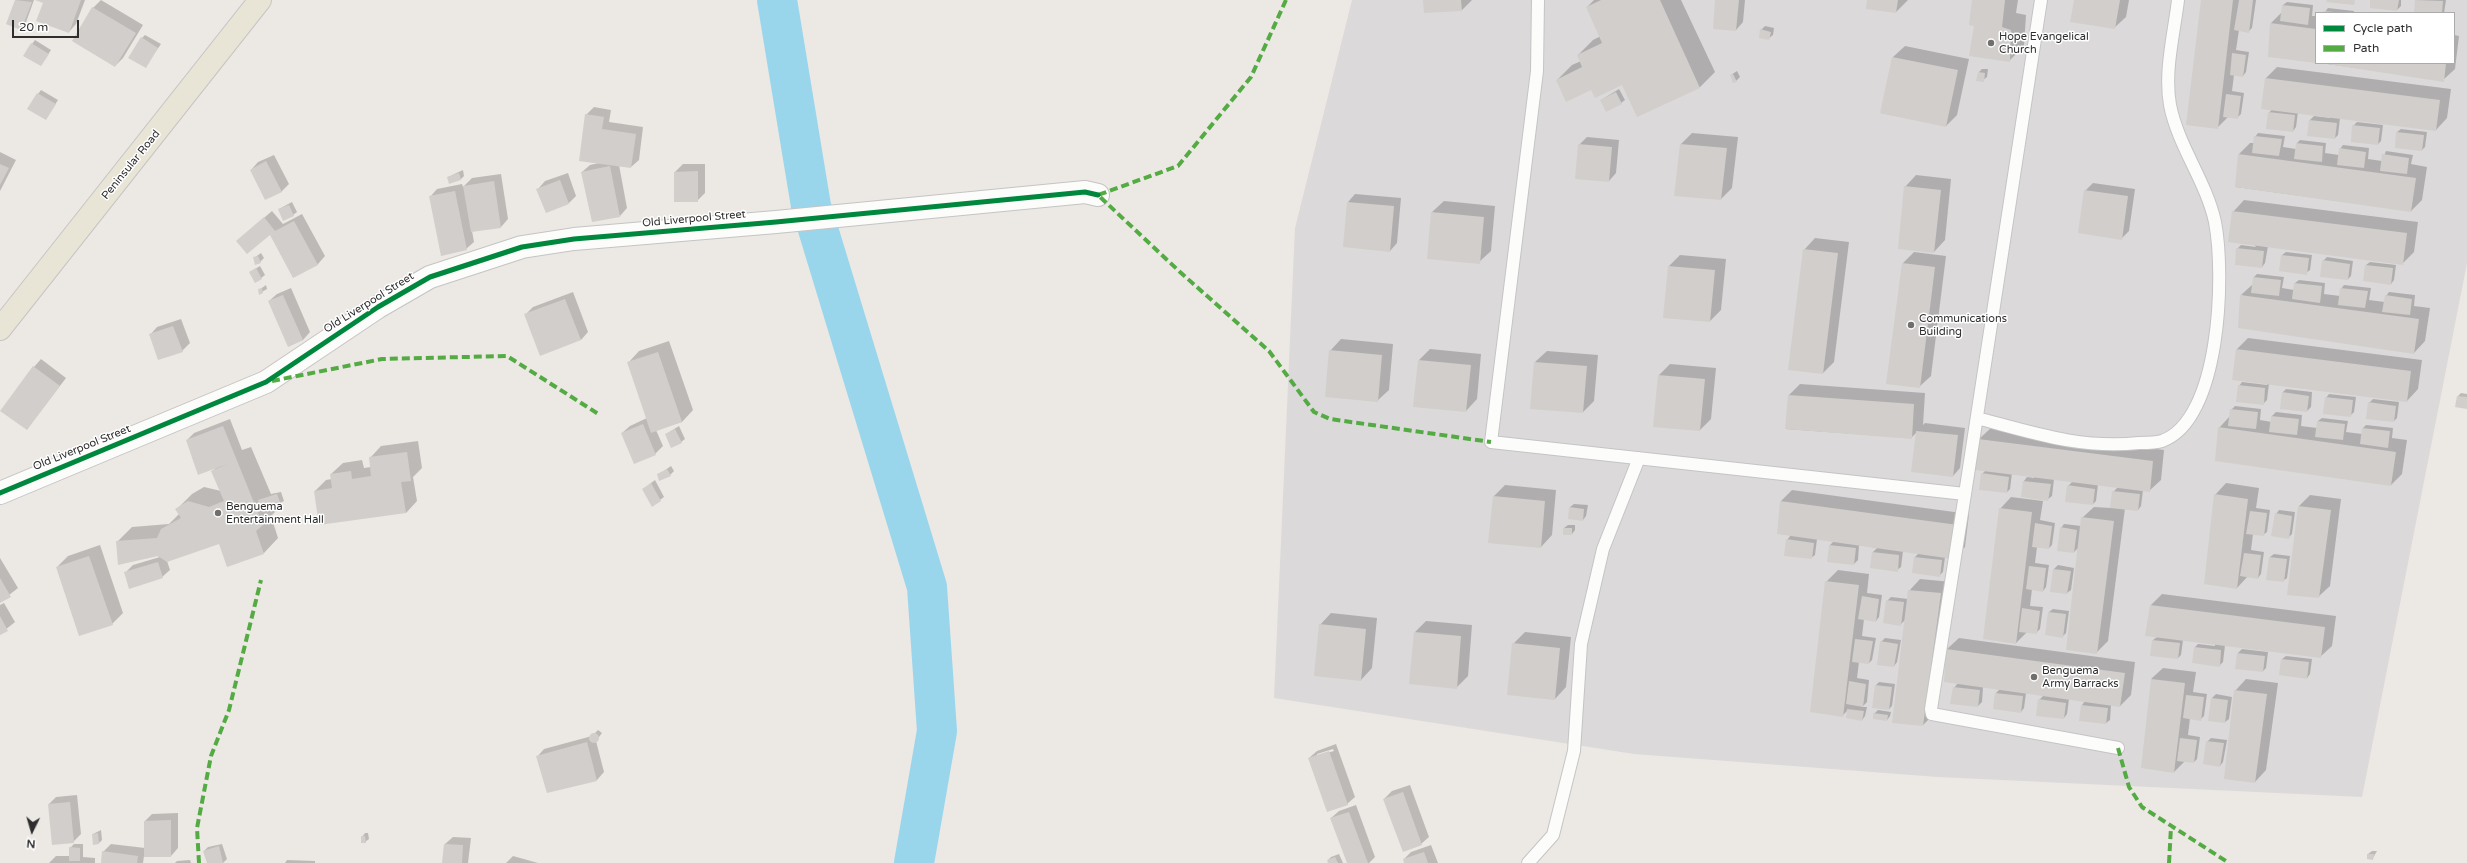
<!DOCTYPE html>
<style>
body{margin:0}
#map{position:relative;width:2467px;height:863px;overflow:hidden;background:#ece8e4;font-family:"Varela Round",sans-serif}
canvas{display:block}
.legend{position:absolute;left:2315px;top:12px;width:140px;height:52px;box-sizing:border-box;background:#fff;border:1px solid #ababab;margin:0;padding:5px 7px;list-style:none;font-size:12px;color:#2e2e2e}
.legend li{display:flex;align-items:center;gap:8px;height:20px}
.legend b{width:20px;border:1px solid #ababab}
.north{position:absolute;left:12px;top:811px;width:40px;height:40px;-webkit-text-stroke:3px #fff;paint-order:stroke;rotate:185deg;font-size:11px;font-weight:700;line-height:16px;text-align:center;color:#2e2e2e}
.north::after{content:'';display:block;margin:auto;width:14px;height:18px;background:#2e2e2e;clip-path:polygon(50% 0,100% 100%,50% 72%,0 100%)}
.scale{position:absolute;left:12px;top:20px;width:67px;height:18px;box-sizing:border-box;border:2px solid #2e2e2e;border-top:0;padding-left:5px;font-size:12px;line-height:14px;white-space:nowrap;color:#2e2e2e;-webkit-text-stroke:3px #fff;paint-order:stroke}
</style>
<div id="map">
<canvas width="2467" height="863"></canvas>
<ul class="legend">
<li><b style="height:5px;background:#00873e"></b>Cycle path</li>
<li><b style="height:5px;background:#54ab44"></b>Path</li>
</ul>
<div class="north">N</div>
<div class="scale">20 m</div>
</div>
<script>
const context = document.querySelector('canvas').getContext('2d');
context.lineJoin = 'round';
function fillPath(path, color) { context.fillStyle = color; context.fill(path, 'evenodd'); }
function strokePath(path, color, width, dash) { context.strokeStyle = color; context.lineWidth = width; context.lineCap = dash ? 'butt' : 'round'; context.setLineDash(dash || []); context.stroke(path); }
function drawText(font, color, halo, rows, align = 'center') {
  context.font = font + ' "Varela Round",sans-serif'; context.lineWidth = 3; context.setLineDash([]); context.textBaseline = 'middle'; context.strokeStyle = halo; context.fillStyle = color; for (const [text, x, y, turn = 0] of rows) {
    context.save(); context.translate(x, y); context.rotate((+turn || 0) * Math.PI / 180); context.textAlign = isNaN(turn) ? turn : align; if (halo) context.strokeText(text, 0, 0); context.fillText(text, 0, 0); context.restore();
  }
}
fillPath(new Path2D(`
 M1352,0h1115v263l-105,534 -424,-20 -304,-23 -360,-56 21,-470zM2316,13h138v50h-138z`), '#dcd9db');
fillPath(new Path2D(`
 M16,0h18l-9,25 -4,4 -14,-5z
 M38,0h47l-9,24 -7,8 -25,-30z
 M101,0l42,25 -20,33 -8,8 -42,-25 20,-33z
 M1424,0h48l-10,10z
 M1594,0h87l34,72 -15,15 -62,29 -15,-32 -31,5 -35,-9 15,-15 9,-4 -3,-6 15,-15 8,-4 -14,-29z
 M1716,0h29l-2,22 -7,8z
 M1868,0h40l-12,12z
 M1973,0h45l-2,13 10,2 -2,31 -15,15 -34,-36z
 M2075,0h54l-3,17 -12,11z
 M2202,0h54l-4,28 -4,4 -9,-2 -3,20 13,2 -3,20 -3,4 -9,-1 -2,16 12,2 -3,21 -4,4 -9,-1 -11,11z
 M2371,0h30v6l-4,4z
 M2416,0h30l-2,13h-29z
 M2287,2l26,3 -1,11h4v46l-45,-39 11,-11 1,-7z
 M2328,8l26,3v2h-30z
 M1765,26l9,2 -1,7 -4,3 -8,-8z
 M145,35l16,9 -16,23 -3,-29z
 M2454,35l5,1 -4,33 -12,11 -123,-17h134z
 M35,40l16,10 -10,15 -9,-21z
 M1905,46l64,13 -12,56 -11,11 -65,-13 12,-56z
 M2277,67l174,22 -4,29 -11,12 -96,-12 -2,17 -3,3 -27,-3 2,-15 4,-4 16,2v-2l-32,-4 -2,15 -3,4 -24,-18 3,-4 -6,-31z
 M1982,69h6l-1,8 -4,3 -4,-8z
 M1737,71l3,6 -4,4 -5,-6z
 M1619,89l6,11 -4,3 -20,-3z
 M41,90l17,10 -12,19 -18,-11z
 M594,107l17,3 -2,12 34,5 -4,33 -8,7 -12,-2 8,43 -7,8 -38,-44 8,-7 9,-2 -13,-48z
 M2357,122l26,3 -2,16 -3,3 -25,-18z
 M2401,129l26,3 -2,15 -3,3 -25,-18z
 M1692,133l46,4 -6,51 -11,11 -45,-4 5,-51z
 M2258,133l27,3 -2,11 13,2 1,-6 3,-3 26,3 -1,10 14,2 1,-6 3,-4 26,3 -1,11 14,2 4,-10 27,4 -2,9 16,3 -5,33 -11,11 -175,-24 3,-33 11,-11h4l1,-6z
 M1587,137l32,3 -3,33 -7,8 -30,-36z
 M0,152l16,8 -16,31z
 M274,155l15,29 -8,8 -30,-22 7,-8z
 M683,164h22v29l-8,8 -22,-29z
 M463,170l1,6 -3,3 -13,-2z
 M568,173l8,23 -7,7 -31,-14 7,-8z
 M501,174l7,45 -7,8 -29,4 2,11 -8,7 -36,-52 7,-8 25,-5 1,3 9,-9z
 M1916,175l35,4 -6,61 -11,12 -29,-65z
 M2093,183l42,6 -6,42 -8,8 -36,-48z
 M1355,194l46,4 -4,45 -7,8 -42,-49z
 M2244,200l174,22 -4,30 -11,11 -135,-17 -3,17 -3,4 -25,-18 4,-4 15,2 -23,-35z
 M1444,201l51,5 -4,45 -12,11 -47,-50z
 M292,202l5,10 -4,3 -14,-6z
 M272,211l11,13 19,-10 23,42 -7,8 -24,13 -24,-44 -33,8z
 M1815,238l34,4 -15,120 -11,11 -19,-123z
 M1914,252l32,4 -15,120 -12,11 -16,-124z
 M2286,252l26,3 -2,15 -4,3 -24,-18z
 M261,253l3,5 -4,4 -6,-4z
 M1680,255l46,4 -5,51 -11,11 -46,-4 5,-51z
 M2327,257l26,4 -2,15 -3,3 -25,-18z
 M2370,262l26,3 -2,15 -3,4 -25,-19z
 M260,266l5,9 -9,7 -6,-10z
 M2257,274l27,3 -2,11 12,2 1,-7 4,-3 26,3 -1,11 16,2 1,-7 3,-4 27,3 -2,12 16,2 1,-6 3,-4 26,3 -1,11 16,2 -5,33 -11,12 -173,-58 12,-11 1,-7z
 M266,285l1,4 -7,4 -1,-3z
 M291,288l19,44 -7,8 -14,6 -20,-45 8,-7z
 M573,292l15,40 -7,8 -56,-25 8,-8z
 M181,319l9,24 -8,8 -32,-16 7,-8z
 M2248,338l174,22 -4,29 -11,12 -138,-18 -2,17 -4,4 -24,-18 3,-4 25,3v-2l-34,-4 4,-30z
 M1341,339l52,5 -4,46 -12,11 -47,-50z
 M669,341l24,69 -11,12 -26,8 7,16 -8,8 -33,-21 8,-7 17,-8 -19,-55 11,-12z
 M1430,349l51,5 -4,45 -11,12 -47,-51z
 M1547,351l51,4 -4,46 -11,11 -48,-50z
 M41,359l25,19 -39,51 7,-62z
 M1670,364l46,4 -5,51 -11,11 -41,-55z
 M1800,384l125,9 -2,32 2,-2 40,5 -5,40 -7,8 -36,-44 -6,6 -125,-9 3,-34z
 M2286,389l26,3 -1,15 -4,4 -25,-18z
 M2461,393l6,1v14l-9,-12z
 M2329,394l27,3 -2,15 -4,4 -24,-18z
 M2373,399l26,3 -2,16 -3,3 -25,-18z
 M2235,406l26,3 -1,11 12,2v-6l4,-4 26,3 -1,11 16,2 1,-7 4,-3 26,3 -2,11 16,2 1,-6 3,-3 27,3 -1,10 15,2 -5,34 -11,11 -172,-57 11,-12 1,-6z
 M230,419l12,31 9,-3 20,47 10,-2 3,9 -9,5 2,4 -6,6 7,22 -14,15 -44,-10 -53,18 3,9 -8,7 -37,-4 8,-8 27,-8 -43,-15 15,-15 37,-3 10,-10 -2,-5 15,-15 12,-7 17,4 -9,-20 5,-4 -30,-27 7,-7z
 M679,426l6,13 -4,3 -15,-8z
 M1991,428l173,22 -3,30 -12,11 -6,-1 -2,16 -3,4 -13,-2 -17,133 -12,12 -17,-106 -5,5 -13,-24 3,-4 17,2 1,-8 12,-11 17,1 2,-16 5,-5 -20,-3 -2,17 -3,3 -25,-18 5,-5 -19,-2 -2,17 -4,3 -26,-3 2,-15 3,-4 7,1v-2l-22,-3 -2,16 -3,3 -25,-18 4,-4 -7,-31z
 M418,441l4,27 -9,9 4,24 -11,12 -91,-22 11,-11 6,-1 -1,-5 12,-11 19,-3 2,8 7,-1 -1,-9 11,-12z
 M671,466l3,5 -4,4h-12z
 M655,480l9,17 -11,8 -10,-16z
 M2226,483l33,5 -3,20 14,2 -3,22 -4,3 -10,-1 -2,16 13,2 -3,22 -3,4 -10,-2 -11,12 -22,-93z
 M1505,485l51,5 -4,45 -11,12 -48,-50z
 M1792,490l177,24 -4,33 -12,11 -8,-1 -2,15 -4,4 -24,-19 4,-4 -16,-2 -2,16 -4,3 -26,-3 2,-15 4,-4 -18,-3 -1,15 -4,4 -25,-18 5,-5 -17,-2 -2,16 -4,3 -24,-18 4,-5 -10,-34z
 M2310,495l31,4 -11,87 -12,11 -19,-91z
 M2011,497l32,4 -3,19 15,3 -3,22 -3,3 -12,-1 -2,16 14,2 -3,22 -3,4 -11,-2 -2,17 13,1 -3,22 -4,4 -9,-1 -11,11 -16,-134z
 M1574,504l14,1 -2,11 -3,4 -13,-13z
 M2279,510l16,2 -3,22 -4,4 -12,-24z
 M1568,525h7v5l-3,4 -8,-6z
 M100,545l23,68 -11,11 -55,-57 11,-11z
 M2274,554l16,2 -3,22 -4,3 -13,-24z
 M0,558l18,30 -18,14z
 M2058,565l16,3 -3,22 -4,3 -16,-2 3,-22z
 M1838,570l31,4 -2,19 15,2 -3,22 -3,4 -12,-2 -2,17 14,2 -4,22 -3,3 -10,-1 -2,16 12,2 -2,22 -5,5h5l-2,9 -3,4 -14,-10 -6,6 -16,-134z
 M1920,579l32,3 -18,132 -11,11 -17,-106 -6,6 -13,-24 4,-4 17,2 1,-8z
 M2162,594l174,22 -4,30 -12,11 -95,-12 -2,17 -4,4 -24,-19 3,-3 17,2v-2l-32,-4 -2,15 -3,3 -27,-3 2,-15 4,-3 -6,-32z
 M4,603l11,19 -15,12v-29z
 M2053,609l16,2 -3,22 -4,4 -13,-25z
 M1331,613l46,5 -5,50 -11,12 -41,-55z
 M1426,621l46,4 -4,51 -12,12 -41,-56z
 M1525,632l46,5 -5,50 -11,12 -42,-55z
 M1885,638l16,2 -4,22 -3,4 -13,-24z
 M1959,638l176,24 -4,33 -11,11 -9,-1 -1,15 -4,3 -24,-18 3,-4 -16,-2 -2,15 -3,4 -25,-18 5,-5 -18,-2 -2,15 -3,4 -25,-19 4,-4 -17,-2 -1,15 -4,4 -24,-18 4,-5 -13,-2 2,-32z
 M2242,649l26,3 -2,16 -3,3 -27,-3 2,-15z
 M2286,656l26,3 -2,15 -3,4 -25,-19z
 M2163,668l33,4 -3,20 14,2 -3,22 -4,4 -10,-2 -2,17 12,2 -3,22 -3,3 -9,-1 -11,11 -23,-93z
 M2246,679l32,4 -12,87 -11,12 -20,-91z
 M1879,682l16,2 -3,22 -3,3 -13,-24z
 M2216,694l16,3 -3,22 -4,3 -16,-2 3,-22z
 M1878,710l13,2 -1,4 -3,4 -13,-6z
 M598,730l4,3 -6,8 8,31 -7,8 -50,12 -10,-35 7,-8 48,-13z
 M2211,738l16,2 -4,22 -3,4 -13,-24z
 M1336,744l19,53 -8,7 -38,-46 8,-7zM1333,749l1,2 -17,5v-2z
 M1410,785l19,52 -8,7 -37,-45 8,-8z
 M77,795l4,39 -8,8 -24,-38 7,-7z
 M1356,805l19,52 -6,6h-21l-17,-45 8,-7z
 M178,813v35l-7,8h-27l-1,7h-41l1,-11 8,-8 34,4v-27l7,-7z
 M101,830l1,10 -3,3 -6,-9z
 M365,833h3l1,6 -4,3 -3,-5z
 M453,837l18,1 -3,25h-25l2,-19z
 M74,844h9v13l12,1v5h-46l7,-7h14v-8z
 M222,844l5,15 -4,4h-15l-4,-12 4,-4z
 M1431,845l7,18h-33l-1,-4 7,-7z
 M2372,851h5l-4,7 -5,-4z
 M1339,854l4,9h-14l-1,-3 3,-3z
 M513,856l25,7h-32z
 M190,860l1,3h-16l2,-2z
 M287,860l28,1v2h-30z`), '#0003');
strokePath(new Path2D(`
 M777,0l34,206 116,381 10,144 -23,132`), '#99d6ec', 40);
fillPath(new Path2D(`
 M15,0l17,2 -11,28 -15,-6z
 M35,0h46l-12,33 -33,-12 7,-18z
 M1423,0h38l1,11 -38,2z
 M1601,0h59l40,88 -63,29 -15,-32 -27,13 -4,-8 -25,12 -10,-22 26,-13 -5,-12 25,-12 -16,-36z
 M1715,0h24l-3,31 -23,-2z
 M1867,0h31l-2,13 -30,-4z
 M1972,0h33l-3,27 9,3 -1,32 -41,-6 5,-30 -5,-1z
 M2074,0h46l-5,29 -45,-7z
 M2201,0h32l-15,129 -32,-4z
 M2239,0h14l-4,33 -15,-3z
 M2327,0h28l-1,5 -28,-3z
 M2370,0h29l-2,11 -27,-3z
 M2415,0l28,1 -1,12h-28z
 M2282,5l28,3 -2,17 -28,-4z
 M92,7l44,26 -21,34 -43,-26z
 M2323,11l11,1v1h-11z
 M2270,23l46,6v34l-48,-6z
 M1760,29l11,3 -2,8 -10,-2z
 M141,37l17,11 -12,20 -18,-10z
 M31,43l18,11 -8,12 -18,-10z
 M2232,53l14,2 -3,22 -13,-2z
 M1892,57l66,13 -12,57 -66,-14z
 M2320,63h126l-2,19z
 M1978,72l7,1 -1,9 -8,-1z
 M1733,74l4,8 -4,1 -3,-8z
 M2265,78l175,22 -4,31 -175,-22z
 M1616,92l6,12 -16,8 -6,-12z
 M37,93l19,11 -10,16 -19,-11z
 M2226,94l15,2 -3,23 -15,-2z
 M2268,112l27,3 -2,17 -27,-3z
 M585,114l19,3 -2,12 34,5 -5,34 -52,-7z
 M2309,120l28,3 -2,16 -28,-3z
 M2352,125l28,3 -2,17 -27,-3z
 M2396,132l28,3 -2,16 -27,-3z
 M2254,136l28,3 -3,17 -27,-3z
 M2296,143l27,3 -1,16 -28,-3z
 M1578,144l34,3 -3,35 -34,-3z
 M1680,144l47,4 -6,52 -47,-4z
 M2339,148l27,4 -2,16 -27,-3z
 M2238,154l178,24 -5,34 -176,-25z
 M2382,154l27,4 -2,16 -27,-3z
 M266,161l16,31 -17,8 -15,-30z
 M0,164l9,4 -9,17z
 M610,166l10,51 -28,5 -11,-50z
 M698,171v31h-24v-30z
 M459,173l2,7 -12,4 -2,-7z
 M560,180l9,24 -23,9 -10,-24z
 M494,181l7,47 -30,4 -8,-46z
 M1904,186l37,4 -7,63 -36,-4z
 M2084,190l44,6 -6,44 -44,-7z
 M455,191l12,59 -26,6 -12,-60z
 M1347,202l47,4 -4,46 -47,-5z
 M289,205l5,11 -11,5 -5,-12z
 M2232,211l175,22 -4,32 -175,-23z
 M1431,212l53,5 -4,47 -53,-5z
 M264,217l11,14 19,-10 24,44 -25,13 -23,-43 -23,19 -11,-13z
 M2236,248l28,3 -2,17 -27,-3z
 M1803,249l35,4 -15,121 -35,-4z
 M2281,255l28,3 -2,17 -28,-4z
 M258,256l3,7 -6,2 -2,-8z
 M2322,260l28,4 -2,16 -28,-3z
 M1902,263l33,4 -15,121 -34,-4z
 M2365,265l28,3 -2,17 -28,-4z
 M1668,266l47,4 -5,52 -47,-4z
 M256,268l6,11 -7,4 -6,-11z
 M2253,277l28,3 -2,16 -28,-3z
 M2294,283l28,3 -2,17 -28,-4z
 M262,288l1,5 -4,2 -1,-6z
 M2340,288l28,3 -3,17 -27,-3z
 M283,295l20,45 -15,7 -20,-46z
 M2240,295l179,24 -5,35 -176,-26z
 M2385,295l27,4 -2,16 -28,-3z
 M565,299l16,41 -41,16 -16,-42z
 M173,326l10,26 -25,8 -9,-26z
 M2236,349l175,22 -4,31 -175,-22z
 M1329,350l53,5 -4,47 -53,-5z
 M658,352l24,70 -31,11 -24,-71z
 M1418,360l53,5 -5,47 -53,-5z
 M1534,362l53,4 -4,47 -53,-4z
 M33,366l27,20 -33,44 -27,-19z
 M1658,375l47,4 -5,52 -47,-4z
 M2238,385l27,3 -1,17 -28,-3z
 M2282,392l27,4 -2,16 -27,-3z
 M1788,395l126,9 -2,35 -127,-10z
 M2457,396l10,1v12l-12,-2z
 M2325,397l28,3 -2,17 -28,-3z
 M2368,402l28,4 -2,16 -28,-3z
 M2230,409l28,3 -2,17 -28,-3z
 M2271,416l28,3 -2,16 -28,-3z
 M2317,421l28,3 -2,16 -28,-3z
 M643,424l13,31 -22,9 -13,-31z
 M223,426l40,99 -7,6 8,23 -37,13 -8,-23 -52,18 -9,-6 -40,9 -2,-24 41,-3 4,-9 20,-11 -6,-9 13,-8 21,6 15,-6 -13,-30 16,-7 -29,11 -12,-35z
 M2218,427l178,25 -5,34 -176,-25z
 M2362,428l28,3 -2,17 -28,-4z
 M675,429l7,14 -11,5 -6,-14z
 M1916,431l42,4 -5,42 -42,-5z
 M1978,439l175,22 -3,31 -175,-22z
 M407,452l4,29 -10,1 5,31 -87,12 -5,-34 18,-3 -2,-14 21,-3 1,8 19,-3 -2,-19z
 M667,469l4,7 -12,5 -2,-7z
 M1981,473l28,4 -2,16 -28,-3z
 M2023,481l28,3 -3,17 -27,-4z
 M651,483l10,18 -9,6 -10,-18z
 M2067,485l28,4 -2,16 -28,-3z
 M2112,491l28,3 -2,17 -28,-3z
 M277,494l4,11 -20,6 -3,-11z
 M2214,494l34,5 -11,90 -33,-5z
 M1493,496l52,5 -4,47 -53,-5z
 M1780,501l178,24 -5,34 -176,-25z
 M2298,506l33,4 -12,88 -32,-3z
 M1569,507l15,2 -1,12 -15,-2z
 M1999,508l33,4 -16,132 -33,-5z
 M2250,511l17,2 -3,23 -18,-2z
 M2275,513l17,3 -3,23 -18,-3z
 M2081,517l33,4 -17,133 -31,-4z
 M2035,523l17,3 -3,23 -17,-2z
 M2060,527l17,3 -3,23 -17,-2z
 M1563,528h9v7h-9z
 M1786,539l28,4 -2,16 -28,-3z
 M1829,545l27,3 -2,17 -27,-3z
 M1872,552l27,3 -1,17 -28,-4z
 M2244,553l17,2 -3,24 -18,-3z
 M89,556l24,69 -34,11 -23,-69z
 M1914,557l28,3 -2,17 -28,-4z
 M2269,557l18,2 -3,23 -18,-2z
 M158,562l5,16 -34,11 -5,-17z
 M2029,566l17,2 -3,24 -17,-3z
 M2053,569l18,2 -4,23 -17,-2z
 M0,578l11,19 -11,6z
 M1825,581l34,4 -16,132 -33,-5z
 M1908,590l33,3 -18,133 -31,-3z
 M1862,596l17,3 -3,23 -18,-3z
 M1886,600l18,2 -3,24 -18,-3z
 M2150,605l175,22 -4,31 -176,-22z
 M2022,608l18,3 -3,23 -18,-2z
 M2048,612l18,2 -3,24 -18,-3z
 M0,616l8,15 -8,4z
 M1319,624l47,5 -5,52 -47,-5z
 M1414,632l47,4 -4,53 -48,-5z
 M1855,639l18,2 -4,23 -17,-2z
 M2152,640l28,3 -2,16 -28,-3z
 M1880,641l18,3 -4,23 -17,-2z
 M1512,643l48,5 -5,52 -48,-5z
 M2194,647l27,3 -1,17 -28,-4z
 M1946,649l179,24 -5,34 -176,-25z
 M2237,653l28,3 -2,16 -28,-3z
 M2281,659l28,3 -2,17 -28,-4z
 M2151,679l34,4 -11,90 -33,-5z
 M1849,681l17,3 -3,23 -17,-3z
 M1875,685l17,2 -3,23 -17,-2z
 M1953,687l27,3 -2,17 -28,-3z
 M2234,690l33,4 -12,89 -31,-4z
 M1995,693l28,3 -2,17 -28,-4z
 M2186,695l18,2 -3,24 -18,-3z
 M2211,698l17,2 -3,23 -17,-2z
 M2038,699l28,4 -2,16 -28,-3z
 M2081,705l27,3 -2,16 -27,-3z
 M1847,709l17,2 -2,10 -16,-3z
 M1873,713l15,2 -1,6 -14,-2z
 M589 738a5 5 0 1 1 10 0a5 5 0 1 1-10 0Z
 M2180,738l17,2 -3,23 -17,-2z
 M2206,741l18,2 -4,24 -17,-3z
 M587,742l10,39 -50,12 -11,-37z
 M1329,751l19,54 -21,7 -19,-54z
 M1403,792l19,53 -19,7 -20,-53z
 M70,802l4,41 -22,2 -4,-41z
 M1349,812l19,51h-21l-17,-45z
 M171,820v37h-27v-36z
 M98,833l1,11 -6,1 -1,-11z
 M361,836h4l1,7h-5z
 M444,844l19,1 -1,18h-20z
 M219,846l4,17h-16l-4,-12z
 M69,847l11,1v13h-11z
 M102,851l36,5 -1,7h-36z
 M1424,852l4,11h-24l-1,-4z
 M2367,854h7l-1,6 -6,-1z
 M1335,857l3,6h-10l-1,-3z`), '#d1cecb');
const service = new Path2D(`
 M1538,0l-1,71 -46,371 474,52 76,-494
 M1977,418c57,15 103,31 162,25 7,0 17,0 23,-2 59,-21 63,-167 53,-219 -9,-41 -37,-76 -45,-117 -6,-34 4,-71 8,-105
 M1965,494l-34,215 1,5 186,34
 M1528,863l25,-28 21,-84 7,-107 22,-95 36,-91`);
const minor = new Path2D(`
 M0,493l266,-111 112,-75 52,-30 92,-30 52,-8 202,-17 309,-30 13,3`);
const primary = new Path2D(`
 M0,329l260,-329`);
strokePath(service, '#c5c4c5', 14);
strokePath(minor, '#c5c4c5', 24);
strokePath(primary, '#c6c5c4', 24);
strokePath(service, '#fcfcfb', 12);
strokePath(minor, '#fcfcfb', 22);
strokePath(primary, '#e8e4d6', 22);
strokePath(new Path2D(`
 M1286,0l-35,77 -73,89 -80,29 82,77 89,79 45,61 16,7 161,23
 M272,381l110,-22 125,-3 93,59
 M2118,748l11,39 13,20 87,56
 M199,863l-2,-35 14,-72 18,-46 32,-130
 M2169,863l2,-36`), '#54ab44', 4, [8, 4]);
strokePath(new Path2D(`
 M0,493l266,-111 112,-75 52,-30 92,-30 52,-8 202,-17 309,-30 13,3`), '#00873e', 5);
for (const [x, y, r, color] of [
 [1991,43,4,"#706f6e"],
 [1911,325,4,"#706f6e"],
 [218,513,4,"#706f6e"],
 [2034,677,4,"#706f6e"]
]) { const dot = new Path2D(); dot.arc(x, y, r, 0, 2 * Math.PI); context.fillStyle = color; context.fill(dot); strokePath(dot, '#fff', 1.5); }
drawText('11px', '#2e2e2e', '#fff', [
 ["Hope Evangelical",1999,37],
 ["Church",1999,50],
 ["Communications",1919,319],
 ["Building",1919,332],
 ["Benguema",226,507],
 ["Entertainment Hall",226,520],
 ["Benguema",2042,671],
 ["Army Barracks",2042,684]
], 'left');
drawText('11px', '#2e2e2e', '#fff', [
 ["Peninsular Road",131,165,-51],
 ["Old Liverpool Street",694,219,-5],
 ["Old Liverpool Street",369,303,-32],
 ["Old Liverpool Street",82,448,-22]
]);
</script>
